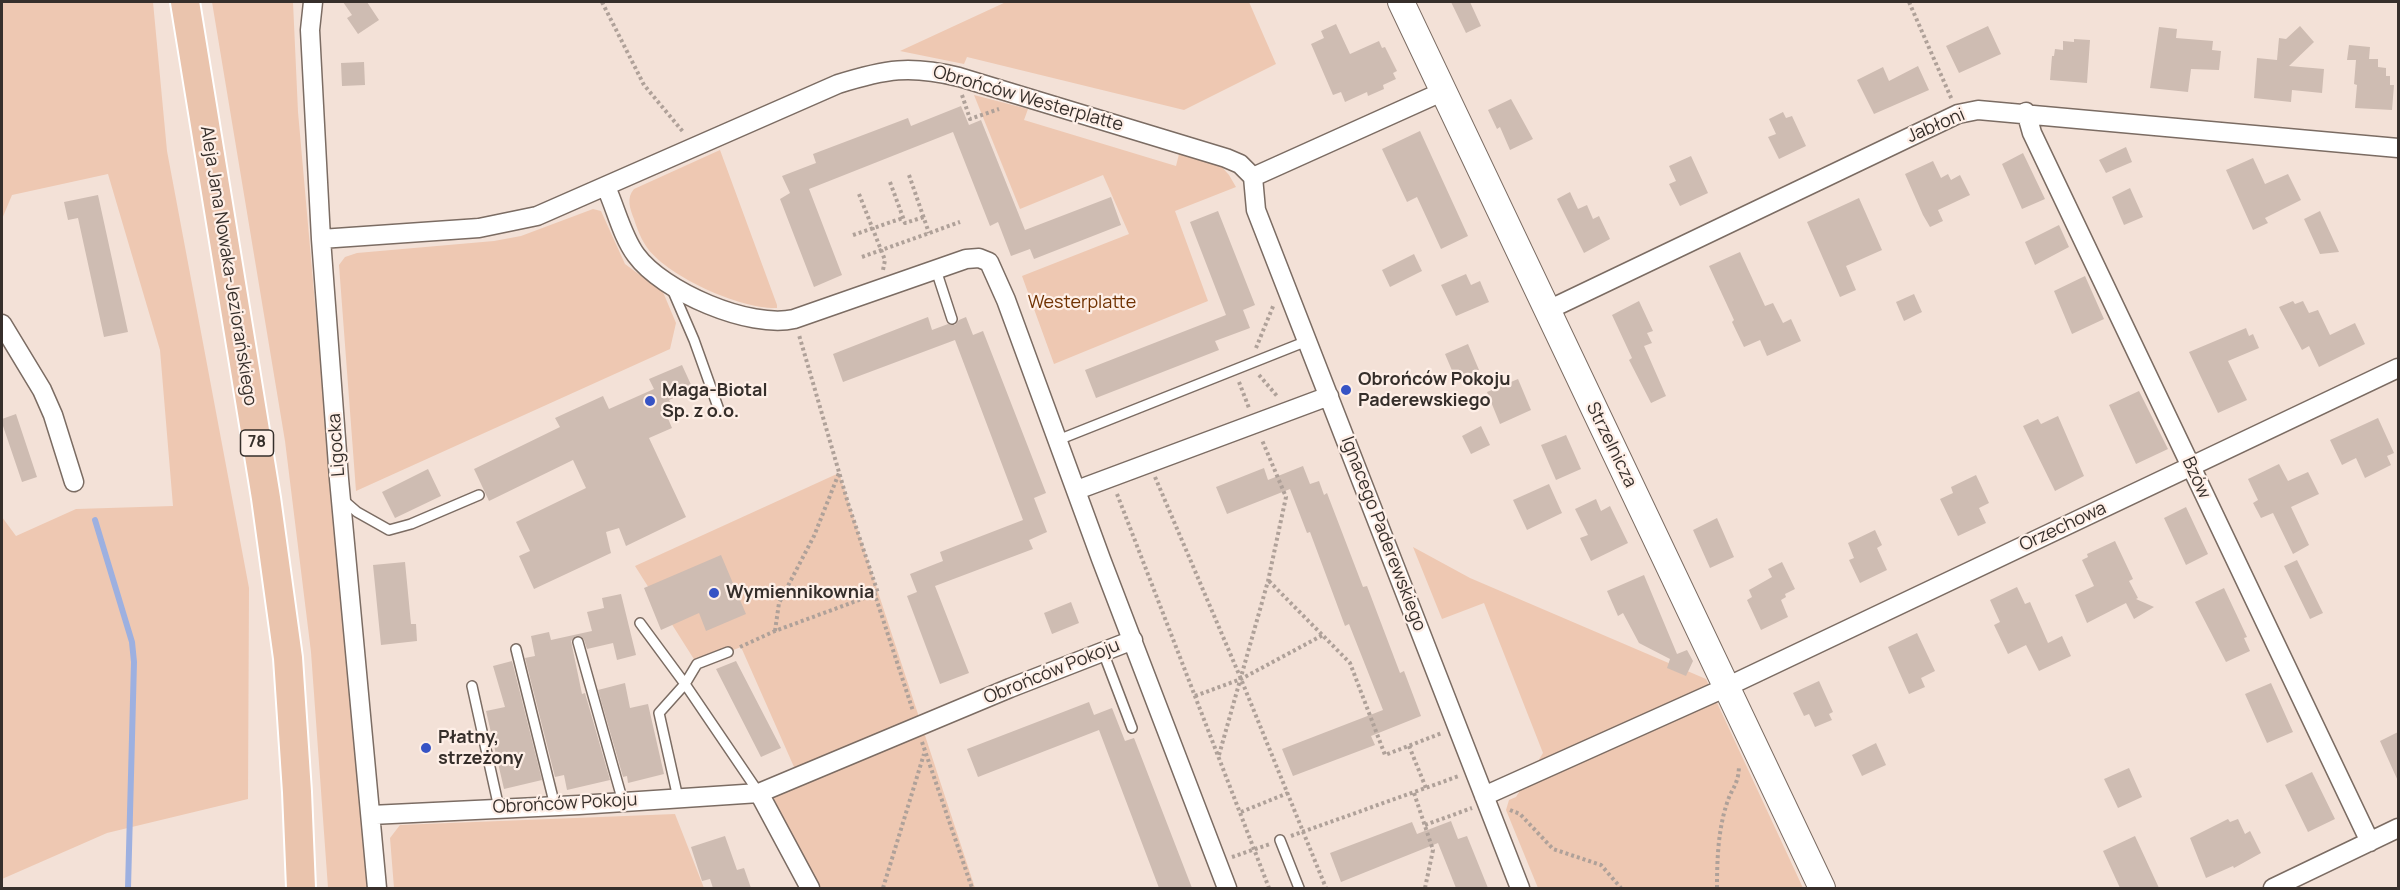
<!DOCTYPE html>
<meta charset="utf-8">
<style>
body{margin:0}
#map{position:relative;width:2400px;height:890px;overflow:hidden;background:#f3e1d7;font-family:Manrope,sans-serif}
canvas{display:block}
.frame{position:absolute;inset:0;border:3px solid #362f2b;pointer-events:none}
</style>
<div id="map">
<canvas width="2400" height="890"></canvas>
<div class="frame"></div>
</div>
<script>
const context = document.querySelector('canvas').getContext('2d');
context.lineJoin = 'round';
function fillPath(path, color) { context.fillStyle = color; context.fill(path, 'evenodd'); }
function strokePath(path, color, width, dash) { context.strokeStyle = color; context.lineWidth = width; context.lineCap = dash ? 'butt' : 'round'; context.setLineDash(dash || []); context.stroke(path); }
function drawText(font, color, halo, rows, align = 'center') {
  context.font = font + ' Manrope,sans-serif'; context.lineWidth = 4.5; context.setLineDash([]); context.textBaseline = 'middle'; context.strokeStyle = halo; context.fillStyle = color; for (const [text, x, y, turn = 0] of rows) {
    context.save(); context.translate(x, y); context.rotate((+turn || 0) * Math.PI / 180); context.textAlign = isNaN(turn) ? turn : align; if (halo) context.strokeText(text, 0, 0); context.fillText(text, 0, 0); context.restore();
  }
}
fillPath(new Path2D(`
 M2,2h151l14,149 82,437 -1,211 -141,34 -105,46v-362l14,19 60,-27 97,-3 -13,-156 -52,-176 -96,21 -10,24z
 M212,2h81l5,110 69,776h-39l-17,-236 -26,-211z
 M1006,2h243l27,62 -92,46 -217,-53 -3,7 -64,-13z
 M974,95l54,14 -4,11 152,46 3,-12 42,12 8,9 7,12 -61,24 33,90 -154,63 -32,-88 107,-42 -26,-59 -83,34z
 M720,150l57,155v3c-37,1 -106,-30 -129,-59 -6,-8 -11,-20 -14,-30 -4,-10 -8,-21 0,-30z
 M593,209l8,2 24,53 38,28 13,31 -6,26 -314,142 -17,-226 6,-8 12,-4 137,-12 27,-5z
 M839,473l136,415h-166l-50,-95 39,-17 -57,-129 -44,17 -62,-98z
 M1413,547l57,31 236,101 97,209h-265l-32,-78 3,-10 7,-3 27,-44 -59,-150 -42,16z
 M675,814l29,74h-310l-4,-50 10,-13z`), '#eec8b2');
strokePath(new Path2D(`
 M95,520l37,122 2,20 -6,226`), '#9db0e0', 6);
fillPath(new Path2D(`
 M343,2h24l12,18 -21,14 -11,-16 5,-3z
 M1451,2h19l11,24 -15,7z
 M1336,24l14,30 29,-13 3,7 3,-1 12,24 -4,2 3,6 -13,6 1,4 -16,7 -1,-4 -22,10 -4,-10 -8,3 -22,-51 13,-6 -3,-7z
 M1988,26l13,28 -42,19 -13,-27z
 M2300,26l14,16 -25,24 35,3 -2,24 -30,-3 -1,12 -37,-4 3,-40 20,2 2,-22 7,1z
 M2159,27l18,2 -1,9 37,3 -1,9 9,1 -2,19 -28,-1 -3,23 -38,-4z
 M2074,39l16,1 -3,43 -37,-3 2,-24h2l1,-7 8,1v-9l11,1z
 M2349,45l21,2 -1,12h9v8l8,1v8h4v9h4l-2,25 -37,-2 2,-23 -3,-1 2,-24h-9z
 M364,62l1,23 -23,1 -1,-23z
 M1918,66l11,24 -55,24 -17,-34 26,-13 6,14z
 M1511,99l22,40 -23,11 -10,-23 -3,2 -9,-19z
 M961,106l8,19 12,-5 44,110 86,-33 10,28 -87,34 -4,-10 -19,7 -13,-34 -8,4 -37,-94 -144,57 33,86 -28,12 -34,-88 10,-6 -8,-17 34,-13 -3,-9 95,-36 3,8z
 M1783,112l3,6 6,-2 14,30 -27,13 -11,-22 8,-3 -7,-15z
 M1420,131l48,105 -27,13 -24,-52 -10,5 -25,-53z
 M2126,147l6,15 -26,11 -7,-13z
 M2023,153l22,46 -23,10 -20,-45z
 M1691,156l17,37 -28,13 -11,-22 7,-3 -7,-15z
 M2253,158l12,26 23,-10 13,26 -36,18 3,5 -15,7 -27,-60z
 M1933,161l8,17 7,-4 3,6 9,-5 10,20 -32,15 5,11 -13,6 -7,-12 -18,-41z
 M2130,188l13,29 -19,8 -12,-28z
 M1570,192l8,17 9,-4 6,14 6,-3 11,23 -26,14 -27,-54z
 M98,195l30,137 -24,5 -26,-119 -10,2 -4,-18z
 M1859,198l23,52 -36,16 10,24 -16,7 -33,-75z
 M1218,211l37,94 -12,5 7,18 -35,13 4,9 -123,48 -11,-28 141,-55 -36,-93z
 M2320,211l19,41 -19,2 -16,-35z
 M2059,225l10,22 -34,18 -10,-23z
 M1740,252l25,54 8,-3 10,20 8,-4 10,22 -34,15 -7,-16 -16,7 -12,-25 2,-2 -25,-54z
 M1414,254l8,17 -32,16 -8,-17z
 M1466,274l5,11 9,-4 9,21 -33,14 -15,-31z
 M2085,276l19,43 -32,15 -18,-43z
 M1914,294l8,18 -18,9 -8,-19z
 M1639,301l14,30 -6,2 5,10 -8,3 22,50 -15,7 -22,-43 3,-2 -20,-43z
 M2293,301l2,3 8,-3 6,12 9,-3 12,25 25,-12 10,21 -46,23 -10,-21 -7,4 -23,-43z
 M928,317l4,13 16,-6 7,1 4,-5 7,-3 7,18 10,-4 63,162 -12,5 13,34 -18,8 4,9 -98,37 34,87 -29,11 -33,-88 10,-4 -7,-18 33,-13 -3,-9 83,-32 -68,-180 -112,42 -10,-28z
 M2246,328l3,8 4,-2 6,14 -31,13 19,39 -29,13 -29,-61z
 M1468,344l11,26 -23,10 -11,-26z
 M682,365l11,24 -24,11 2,4 -7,5 8,19 -23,10 37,79 -60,29 -7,-18 -13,4 5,21 -77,36 -15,-33 11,-5 -14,-29 70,-34 -13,-28 -84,41 -15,-32 86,-42 -5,-9 48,-22 6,13 45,-20 -5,-10z
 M1518,379l13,31 -31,14 -13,-32z
 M2139,391l29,58 -32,15 -27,-59z
 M16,414l21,63 -15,5 -20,-59v-4z
 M2058,416l26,60 -29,15 -32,-65 15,-7 3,5z
 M2378,418l16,35 -7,3 4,9 -26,13 -9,-20 -14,7 -12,-25z
 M1481,426l9,19 -19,9 -9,-18z
 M1566,435l15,34 -25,11 -15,-35z
 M2279,464l9,17 20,-9 11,22 -28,13 18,38 -16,9 -20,-41 -12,5 -8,-15 5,-3 -10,-21z
 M1303,466l7,18 9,-3 5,14 3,-2 36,94 4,-1 33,87 4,-2 17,45 -50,20 4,9 -82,31 -11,-27 101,-39 -34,-86 -4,2 -35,-94 -3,1 -17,-44 -63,25 -11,-27 48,-19 4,12z
 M428,469l13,27 -46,22 -13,-26z
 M1976,475l13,28 -10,5 7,15 -28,13 -18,-37 13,-6 -2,-6z
 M1549,484l13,29 -35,17 -14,-30z
 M1596,499l5,12 9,-5 18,37 -37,18 -11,-23 8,-3 -13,-26z
 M2186,507l22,47 -22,11 -22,-47z
 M1717,518l17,39 -24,11 -17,-38z
 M1875,530l7,15 -5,3 10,22 -27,13 -11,-23 5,-2 -6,-15z
 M2115,541l18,38 -4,2 9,17 -2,1 18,8 -20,12 -8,-16 -39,20 -12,-28 19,-9 -12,-26 6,-3 -1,-3z
 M721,555l25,59 -40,17 -7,-18 -38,17 -17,-42z
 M2297,560l26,53 -13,6 -26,-53z
 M405,562l6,62h5l1,17 -36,4 -8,-80z
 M1782,562l13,27 -10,5 1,3 -5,3 7,17 -27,13 -14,-30 5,-3 -3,-7 23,-13 -4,-8z
 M1644,575l33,79 10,-4 6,11 -7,15 -19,-8 3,-9 -31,-16 -16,-30 -5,3 -11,-25z
 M2017,587l8,17 5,-2 18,41 14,-7 9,20 -32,15 -13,-26 -18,9 -14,-29 6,-3 -10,-22z
 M2224,588l23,49 -3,1 6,13 -24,11 -31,-60z
 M621,594l15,61 -19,5 -4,-17 -26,6 -3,-9 -4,-4h-4l-5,5 11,53 3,-1 25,87 -43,10 -3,-15 -9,2 -30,-119 10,-2 -4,-20 18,-4 2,8 41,-9 -5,-19 17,-4 -2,-10z
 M1071,602l8,21 -27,11 -8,-21z
 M1917,633l18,38 -14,7 4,9 -16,7 -21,-47z
 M512,661l30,119 -38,9 -18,-78 19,-4 -12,-41z
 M736,661l45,87 -20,9 -45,-88z
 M1819,681l14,31 -4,2 3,6 -17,7 -6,-13 -5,2 -11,-23z
 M625,683l5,25 18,-4 16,70 -36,9 -1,-7 -4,1 -25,-87z
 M2271,683l22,49 -26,11 -22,-49z
 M1089,702l5,13 18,-7 13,33 9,-3 58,150h-33l-60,-158 -121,47 -11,-28z
 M2398,732v49l-18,-40z
 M1876,743l10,22 -24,11 -10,-21z
 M2129,768l13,29 -24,11 -14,-29z
 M2312,772l23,47 -27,13 -23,-47z
 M2228,819l2,3 8,-3 7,15 5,-3 11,22 -27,15 -1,-2 -27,12 -16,-40z
 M1451,821l7,18 9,-3 21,52h-32l-18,-45 -97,39 -11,-29 82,-31 5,12z
 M725,836l12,34 7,-2 7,20h-38l-3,-9 -8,2 -11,-34z
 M2135,836l24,52h-39l-17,-37z`), '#cebcb2');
const lane = new Path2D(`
 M936,270l16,49
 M672,289l22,51 25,70
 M1058,440l249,-99
 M342,499l15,13 32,18 22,-6 68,-29
 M640,623l45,61 74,109
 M578,642l45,160
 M516,649l39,157
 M1103,652l29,76
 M472,686l27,122
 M678,798l-19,-85 26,-29 12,-20 31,-12
 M1280,840l19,48`);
const street = new Path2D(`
 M313,2l-3,28 11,209 18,240 38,409
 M2026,112l6,21 338,709
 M1253,177l3,33 264,678
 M1253,177l191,-86
 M606,187c10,22 16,49 30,68 27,37 114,74 158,64l172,-60 13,-1 10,4 17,38 95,259 126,329
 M321,239l158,-11 58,-12 301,-132c48,-15 72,-19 121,-7l267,81 14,6 13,13
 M1546,311l412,-197 20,-4 420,38
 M2,324l40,66 11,25 21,67
 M1077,490l252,-94
 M759,793l51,95
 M1484,796l234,-105 680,-323
 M371,815l208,-10 180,-12 251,-105 123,-48
 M2273,888l125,-60`);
const secondary = new Path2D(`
 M1401,2l421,886`);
const primary = new Path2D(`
 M185,2l81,496 22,160 9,134 4,96`);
strokePath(lane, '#7b6c63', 12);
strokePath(street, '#7b6c63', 21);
strokePath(secondary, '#7b6c63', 28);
strokePath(primary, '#fff', 32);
strokePath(new Path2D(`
 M602,2l42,83 40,48
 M1909,2l43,98
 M962,95l8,24 29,-10
 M909,175l20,58
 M890,182l15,41 19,-6
 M859,194l26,66 -2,10
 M853,235l50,-17
 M862,257l98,-35
 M1256,348l18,-44
 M1259,375l18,21
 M1239,382l10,26
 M1155,477l86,202 85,209
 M1117,494l152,394
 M1269,581l81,82 35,92 57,-22
 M876,598l37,113
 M775,631l4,-28 35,-67 25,-63
 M740,647l35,-16 103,-38 -30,-90 -49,-168
 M1195,696l46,-17 82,-44
 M922,742l50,146
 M1409,746l17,42
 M1219,755l49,-174 18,-84 -24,-57
 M1414,793l19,57 -8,38
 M1510,810l10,4 33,35 48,16 20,23
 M1241,812l47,-19
 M1425,825l47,-17
 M1291,836l168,-60
 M1232,857l38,-13
 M883,888l41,-134
 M1717,888c0,-28 1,-58 10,-85 5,-16 11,-17 12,-36`), '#afa199', 4, [3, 3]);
strokePath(lane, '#fff', 9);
strokePath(street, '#fff', 18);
strokePath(secondary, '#fff', 26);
strokePath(primary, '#eac4ad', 28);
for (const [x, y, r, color] of [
 [1346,390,6,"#3653c5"],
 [650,401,6,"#3653c5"],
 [714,593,6,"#3653c5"],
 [426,748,6,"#3653c5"]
]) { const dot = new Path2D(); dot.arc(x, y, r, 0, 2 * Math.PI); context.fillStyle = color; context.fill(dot); strokePath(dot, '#feefe7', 2); }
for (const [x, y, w] of [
 [257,443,33]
]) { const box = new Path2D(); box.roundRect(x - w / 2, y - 13, w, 26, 4.5); context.fillStyle = '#feefe7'; context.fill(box); strokePath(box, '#362f2b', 1.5); }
drawText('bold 16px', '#362f2b', null, [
 ["78",257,443]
]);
drawText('18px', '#362f2b', '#feefe7', [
 ["Obrońców Westerplatte",1028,99,16],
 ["Jabłoni",1936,126,-23],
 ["Aleja Jana Nowaka-Jeziorańskiego",228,266,81],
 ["Ligocka",337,445,-94],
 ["Strzelnicza",1611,445,64],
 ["Bzów",2196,478,65],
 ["Orzechowa",2063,527,-25],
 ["Ignacego Paderewskiego",1383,534,69],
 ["Obrońców Pokoju",1052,672,-22],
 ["Obrońców Pokoju",565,804,-3]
]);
drawText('18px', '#703202', '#feefe7', [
 ["Westerplatte",1082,303]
]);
drawText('bold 18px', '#362f2b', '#feefe7', [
 ["Obrońców Pokoju",1358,380],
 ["Paderewskiego",1358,401],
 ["Maga-Biotal",662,391],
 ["Sp. z o.o.",662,412],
 ["Wymiennikownia",726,593],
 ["Płatny,",438,738],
 ["strzeżony",438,759]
], 'left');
</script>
